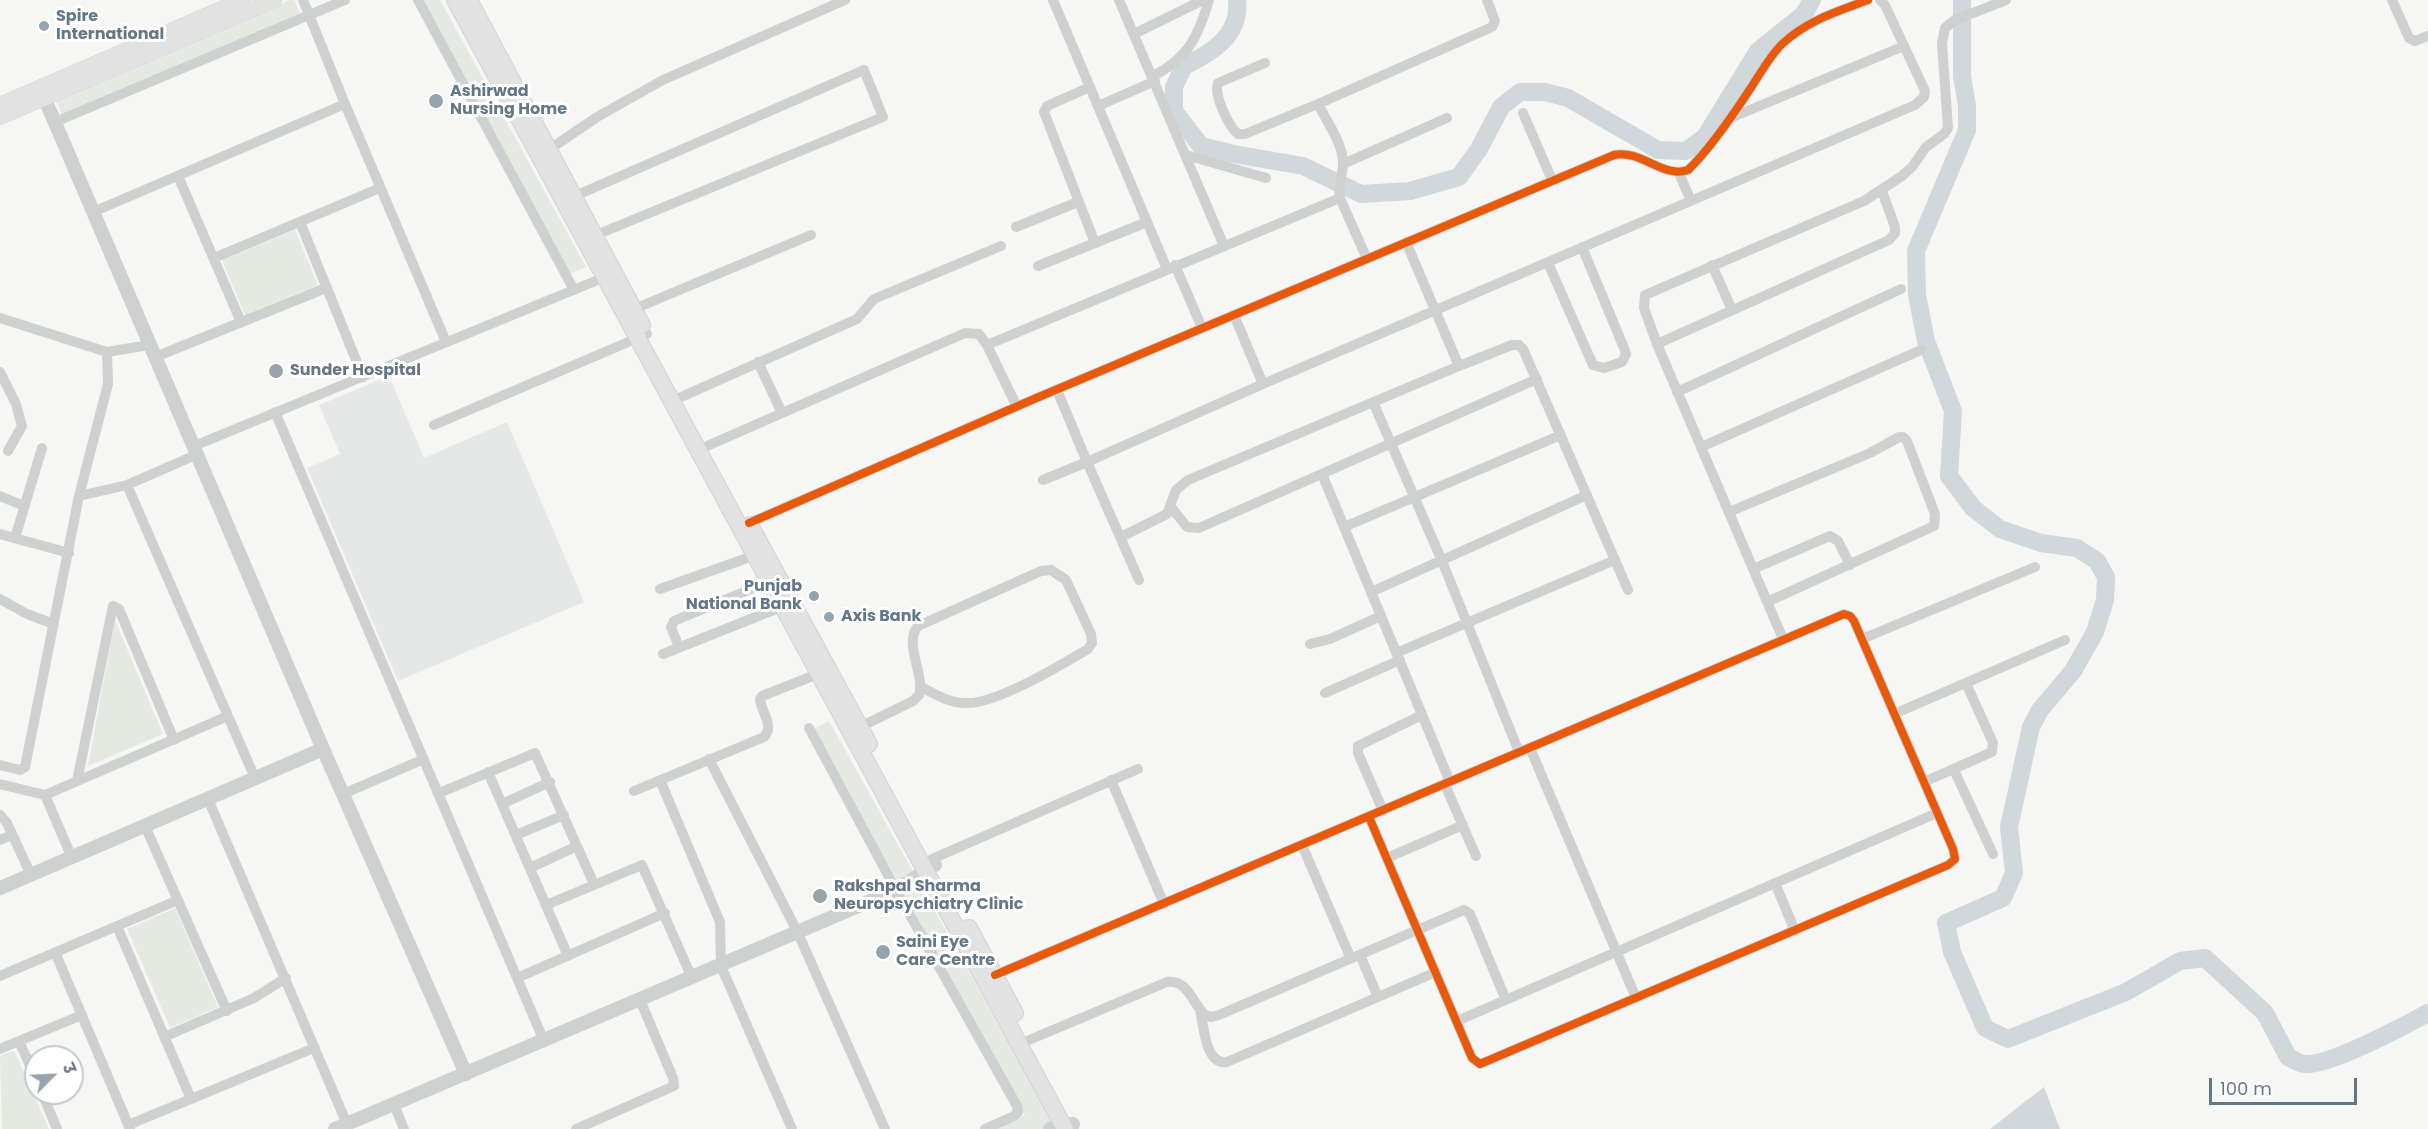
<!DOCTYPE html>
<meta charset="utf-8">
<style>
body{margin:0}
#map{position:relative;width:2428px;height:1129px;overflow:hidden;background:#f6f6f4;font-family:Poppins,"Noto Sans Devanagari",sans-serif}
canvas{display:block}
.north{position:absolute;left:24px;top:1045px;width:60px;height:60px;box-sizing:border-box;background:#fff;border:2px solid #c1c9cf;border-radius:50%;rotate:66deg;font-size:16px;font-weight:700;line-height:24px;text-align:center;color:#647787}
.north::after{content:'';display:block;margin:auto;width:21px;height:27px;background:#97a3ad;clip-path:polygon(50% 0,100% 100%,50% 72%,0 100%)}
.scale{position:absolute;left:2209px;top:1078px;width:148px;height:27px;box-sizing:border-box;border:3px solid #647787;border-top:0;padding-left:8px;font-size:18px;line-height:21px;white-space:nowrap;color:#647787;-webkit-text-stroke:4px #fff;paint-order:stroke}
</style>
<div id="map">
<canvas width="2428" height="1129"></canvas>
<div class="north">उ</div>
<div class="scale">100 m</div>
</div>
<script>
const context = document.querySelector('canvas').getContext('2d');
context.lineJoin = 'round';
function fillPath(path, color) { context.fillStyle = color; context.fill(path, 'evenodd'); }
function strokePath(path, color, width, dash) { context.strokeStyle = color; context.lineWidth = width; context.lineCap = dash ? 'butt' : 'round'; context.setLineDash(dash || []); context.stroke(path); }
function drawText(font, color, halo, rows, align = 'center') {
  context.font = font + ' Poppins,sans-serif'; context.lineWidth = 6; context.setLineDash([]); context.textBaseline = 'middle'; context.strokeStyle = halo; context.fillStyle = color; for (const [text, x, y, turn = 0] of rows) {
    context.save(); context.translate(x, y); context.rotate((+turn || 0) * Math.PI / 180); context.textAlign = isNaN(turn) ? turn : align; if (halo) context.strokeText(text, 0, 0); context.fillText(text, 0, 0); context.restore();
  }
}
fillPath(new Path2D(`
 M389,376l35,82 83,-36 77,180 -186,79 -91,-213 33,-14 -21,-49z`), '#e6e8e7');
fillPath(new Path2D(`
 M290,0h4l7,15 -239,99 -6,-13z
 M414,0h26l146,267 -23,10z
 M295,230l23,55 -73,30 -23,-55z
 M115,620l48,114 -75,32z
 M829,721l226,405 -8,3h-56l34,-14 -211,-386z
 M175,908l43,99 -48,21 -43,-99z
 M14,1050l35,79h-47l-2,-73z`), '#e6e9e2');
fillPath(new Path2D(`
 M2044,1087l16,42h-70z`), '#d0d8db');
strokePath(new Path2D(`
 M1237,0c4,35 -25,53 -53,66l-10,21v24l27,35 33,8 69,12 58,28 49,-3 49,-14 20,-28 22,-42 19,-15h25l23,6 90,52 28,1 19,-14 53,-86 46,-37 8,-14
 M1962,0v76l5,30v24l-51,121 1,44 9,46 27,70 -4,65 24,32 27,21 41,14 36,5 20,13 9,16 -1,23 -10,32 -22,39 -33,39 -9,17 -22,100 5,46 -11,25 -57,25 6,29 33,76 23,11 118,-47 54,-31 25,-3 60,55 23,44c5,2 12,7 17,7 24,2 99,-38 123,-51`), '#d0d8db', 18);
const secondary = new Path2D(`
 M0,105l242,-105
 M0,117l274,-117`);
const primary = new Path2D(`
 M455,0l610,1129
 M469,0l173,325
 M750,525l119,219
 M969,928l46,85`);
strokePath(secondary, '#d2d4d4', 16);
strokePath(primary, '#d1d3d3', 18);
strokePath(new Path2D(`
 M303,0l42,104 101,238
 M418,0l156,290
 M1053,0l114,269
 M1119,0l105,246
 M2392,0l17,38 6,3 13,-5
 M1134,34l69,-34
 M1265,63l-47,20c-5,11 11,44 20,51h7l73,-30c9,18 26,41 25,61 -1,12 -5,21 -3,33l27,61
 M1153,76c36,-18 45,-40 56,-76
 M1090,87l-43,19 -3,6 51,131
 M1318,104l174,-77 3,-6 -8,-21
 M1098,106l57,-25
 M1523,113l29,67
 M1728,119l176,-73
 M55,122l290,-122
 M550,149l47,-32 66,-37 182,-80
 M1186,155l80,23
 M1343,164l104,-46
 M1679,173l12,28
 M178,176l63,146
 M575,196l289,-126 19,47 -287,118
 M93,212l252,-108
 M300,222l63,155
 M1016,227l62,-25
 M214,258l166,-70
 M1548,263l45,102 11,3 18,-6 4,-8 -2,-6 -42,-101
 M1175,265l27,63
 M1712,265l20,45
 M1038,266l109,-44
 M634,309l177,-74
 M1234,315l29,69
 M0,318l107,34 42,-7
 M1657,344l232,-104 6,-7v-6l-13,-36
 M155,357l171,-69
 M758,362l24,51
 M1459,366l53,-21h7l4,4 105,241
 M0,372l16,32 6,22 -14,25
 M1057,390l30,72 176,-78 652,-279 9,-8 1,-6 -40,-86 -5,-5
 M1677,392l224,-103
 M681,397l176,-78 17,-20 127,-53
 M1373,402l69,159 77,191
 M1017,407l-30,-62 353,-147
 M275,412l269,629
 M434,425l213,-91
 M194,446l416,-171
 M707,446l258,-113 14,1 8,11
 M1701,447l220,-97
 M1322,474l128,308
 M1043,480l44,-18 52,118
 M127,485l128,293
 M0,496l24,10
 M79,496l48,-11 71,-31
 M1171,507l16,20 12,1 338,-149
 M1729,512l141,-59 29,-16h4l4,4 28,73 -1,12 -167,76
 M749,523l285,-124 580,-244c27,-6 49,24 74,15 22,-21 45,-55 62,-81 10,-15 19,-32 32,-45 24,-23 56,-33 86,-44
 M1344,527l217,-92
 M0,534l69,19
 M1121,537l46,-23 9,-24 12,-10 271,-114 -53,-124
 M15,538l27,-90
 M1753,569l77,-33 8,5 12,24
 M660,589l93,-33
 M1371,592l216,-97
 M0,599l27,15 27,10
 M1783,639l-126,-295 -13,-36 1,-13 219,-94 38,-25 10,-9 14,-20 18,-13 4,-6 -6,-85 3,-15 10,-8 51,-20
 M1862,639l173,-72
 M1310,644l20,-5 51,-23
 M679,647l-8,-20 3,-6 94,-39
 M1396,653l219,-93
 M663,654l118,-47
 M1325,693l75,-33
 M1894,714l171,-74
 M860,727l53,-26 6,-6c6,-22 -16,-51 -1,-69l123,-55 10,-1 15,10 25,54 1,9 -4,6c-27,16 -93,56 -123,54 -16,0 -30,-9 -44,-16
 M809,728l87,162 121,216 1,6 -4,4 -29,13
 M1530,748l106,250
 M709,759l88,172 88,198
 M0,765l20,5 5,-3 54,-271 29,-112 -1,-32
 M1954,770l39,84
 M488,772l80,184
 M660,780l60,142 1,44 71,163
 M1111,780l53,124
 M77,781l36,-175 6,3 55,131
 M1924,782l68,-30 1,-9 -27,-60
 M0,784l45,11
 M1445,785l31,71
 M634,791l130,-54c11,-11 -3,-25 -4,-38l2,-3 56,-22
 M439,793l96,-40 59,131
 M343,794l81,-35
 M208,799l139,325
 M502,804l48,-22
 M1383,811l-25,-58v-7l64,-31
 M0,815l7,8 24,52
 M145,826l82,185
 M516,835l48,-20
 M0,840l12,-5
 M1302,845l49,114
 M72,858l-27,-63 183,-79
 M1387,858l76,-33
 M932,859l206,-90
 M530,868l47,-22
 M1775,883l20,48
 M546,905l96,-40 50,113
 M117,926l74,173
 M55,952l75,177
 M1360,955l18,42
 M995,975l849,-361 6,2 4,5 99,228 2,10 -7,6 -468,199 -8,-6 -103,-241
 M0,976l178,-76
 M517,978l148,-65
 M1200,1010c4,16 5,55 27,52l209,-90
 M1457,1021l480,-208
 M164,1037l90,-39 32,-20
 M1029,1040l138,-58c21,-3 25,21 38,33l6,2 8,-2 245,-105 6,4 36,86
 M19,1041l17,38
 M0,1049l82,-34
 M42,1093l15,36
 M394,1104l10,25
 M128,1125l186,-77
 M576,1129l98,-43 -1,-8 -33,-78`), '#cfd1d1', 10);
strokePath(new Path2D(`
 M41,90l282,659 143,325
 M0,888l323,-139
 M335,1129l561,-239 39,-25
 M1050,1129l12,-5h11l-2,5`), '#cfd1d1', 14);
strokePath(secondary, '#e2e2e3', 15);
strokePath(primary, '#e2e2e3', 16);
strokePath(new Path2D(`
 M749,523l285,-124 580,-244c27,-6 49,24 74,15 22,-21 45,-55 62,-81 10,-15 19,-32 32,-45 24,-23 56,-33 86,-44
 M995,975l849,-361 6,2 4,5 99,228 2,10 -7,6 -468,199 -8,-6 -103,-241`), '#e8590c', 8);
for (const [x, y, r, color] of [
 [44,26,6,"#97a3ad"],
 [436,101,8,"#97a3ad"],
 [276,371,8,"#97a3ad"],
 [814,596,6,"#97a3ad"],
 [829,617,6,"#97a3ad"],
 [820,896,8,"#97a3ad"],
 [883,952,8,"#97a3ad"]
]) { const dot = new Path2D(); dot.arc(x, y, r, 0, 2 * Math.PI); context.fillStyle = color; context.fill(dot); strokePath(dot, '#fff', 2); }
drawText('bold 16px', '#647787', '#fff', [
 ["Spire",56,17],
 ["International",56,35],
 ["Ashirwad",450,92],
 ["Nursing Home",450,110],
 ["Sunder Hospital",290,371],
 ["Punjab",802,587,"right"],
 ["National Bank",802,605,"right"],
 ["Axis Bank",841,617],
 ["Rakshpal Sharma",834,887],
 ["Neuropsychiatry Clinic",834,905],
 ["Saini Eye",896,943],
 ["Care Centre",896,961]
], 'left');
</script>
